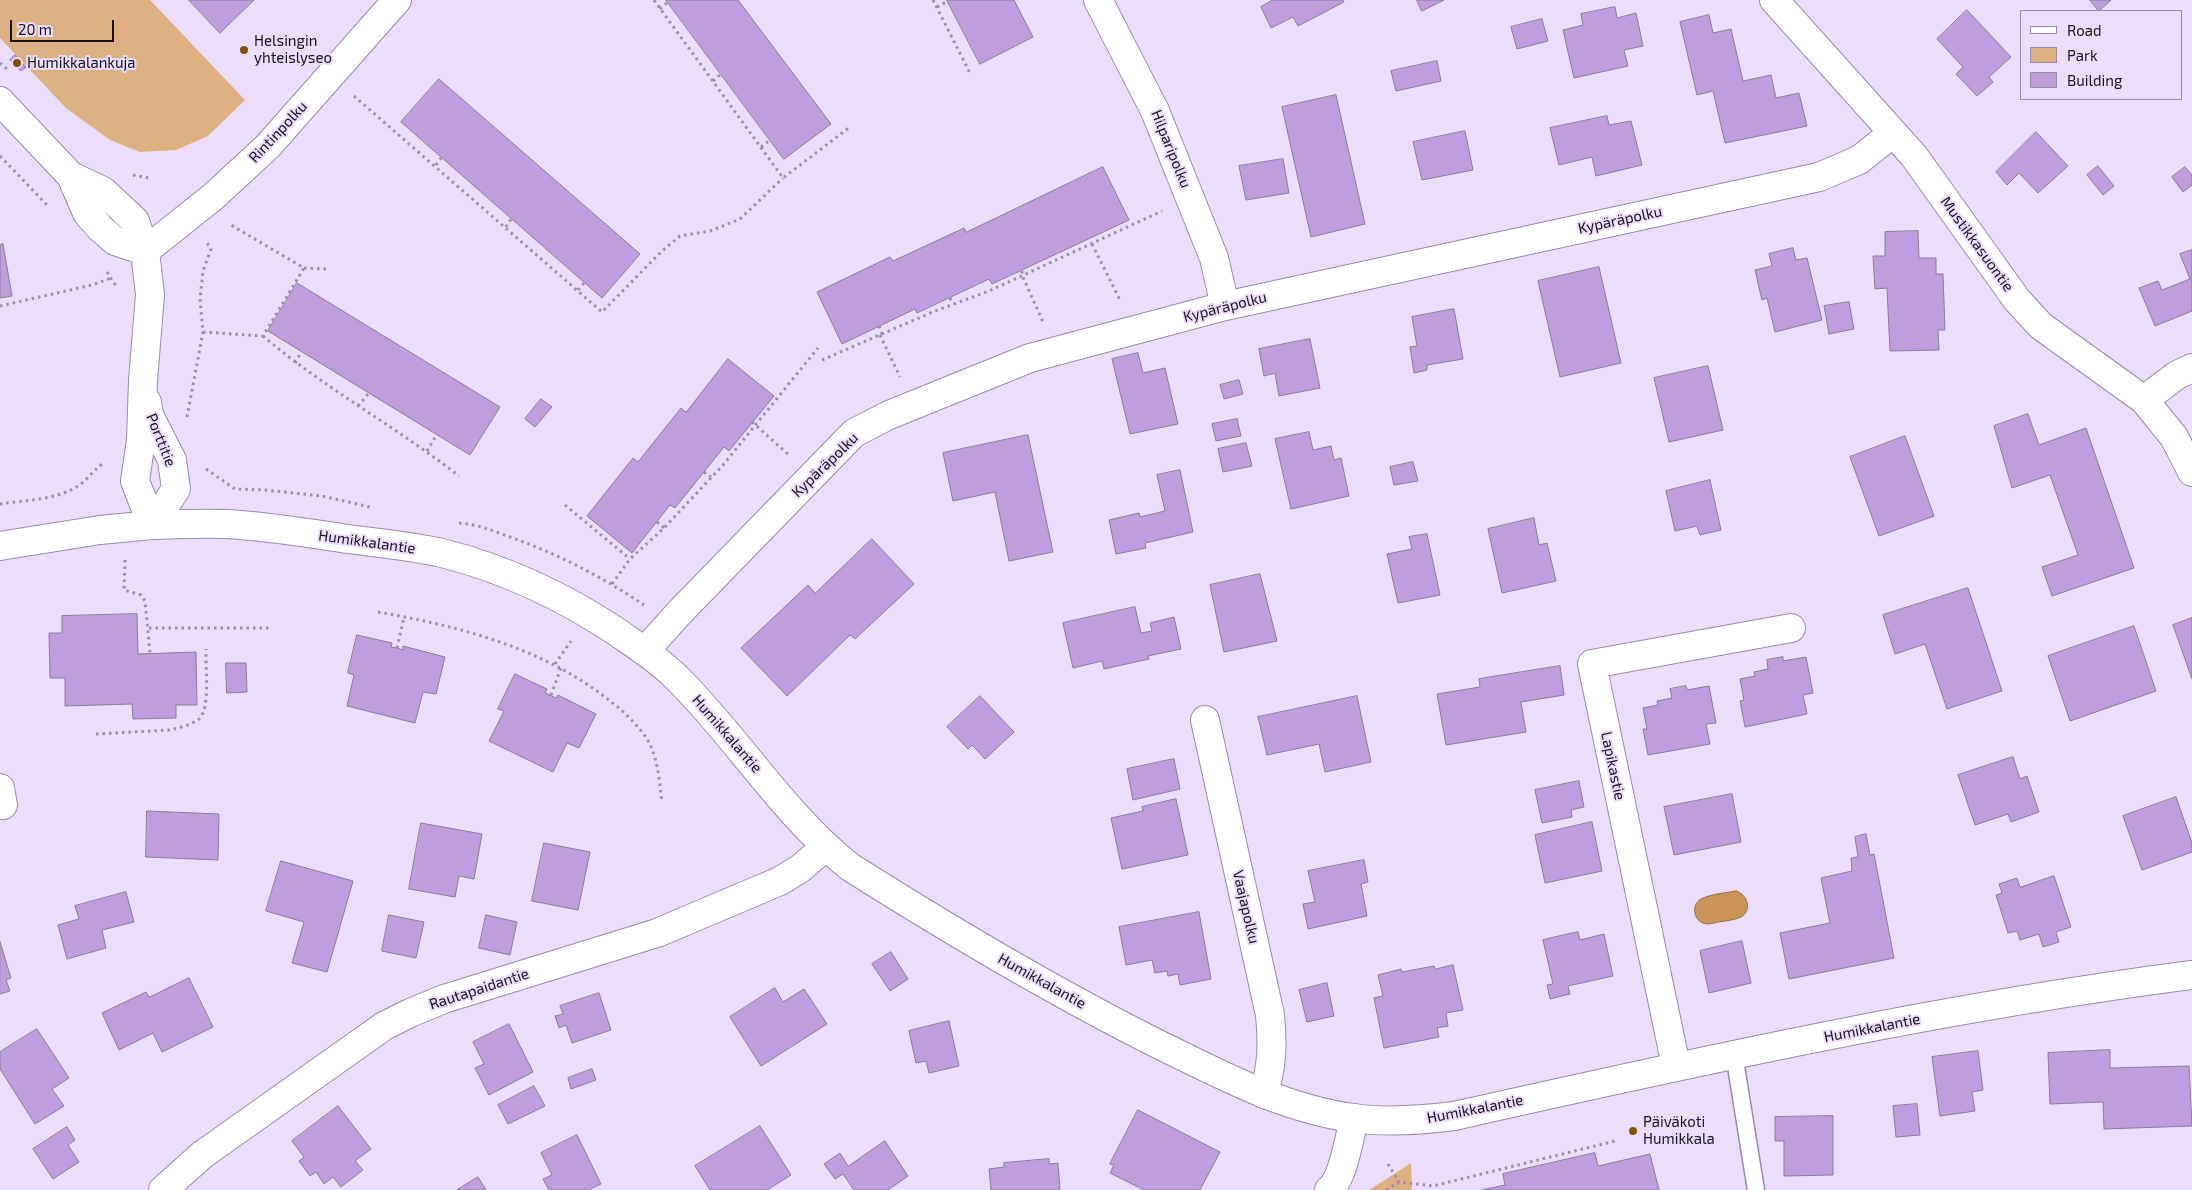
<!DOCTYPE html>
<meta charset="utf-8">
<style>
body{margin:0}
#map{position:relative;width:2192px;height:1190px;overflow:hidden;background:#edddfd;font-family:"Exo 2",sans-serif}
canvas{display:block}
.legend{position:absolute;left:2020px;top:10px;width:162px;height:90px;box-sizing:border-box;background:#edddfd;border:1px solid #978ca3;margin:0;padding:6px 9px;list-style:none;font-size:15px;color:#17121d}
.legend li{display:flex;align-items:center;gap:10px;height:25px}
.legend b{width:25px;border:1px solid #978ca3}
.scale{position:absolute;left:10px;top:20px;width:104px;height:22px;box-sizing:border-box;border:2px solid #17121d;border-top:0;padding-left:6px;font-size:15px;line-height:18px;white-space:nowrap;color:#17121d;-webkit-text-stroke:4px #edddfd;paint-order:stroke}
</style>
<div id="map">
<canvas width="2192" height="1190"></canvas>
<ul class="legend">
<li><b style="height:6px;background:#fff"></b>Road</li>
<li><b style="height:14px;background:#dcb081"></b>Park</li>
<li><b style="height:14px;background:#bf9ddf"></b>Building</li>
</ul>
<div class="scale">20 m</div>
</div>
<script>
const context = document.querySelector('canvas').getContext('2d');
context.lineJoin = 'round';
function fillPath(path, color) { context.fillStyle = color; context.fill(path, 'evenodd'); }
function strokePath(path, color, width, dash) { context.strokeStyle = color; context.lineWidth = width; context.lineCap = dash ? 'butt' : 'round'; context.setLineDash(dash || []); context.stroke(path); }
function drawText(font, color, halo, rows, align = 'center') {
  context.font = font + ' "Exo 2",sans-serif'; context.lineWidth = 4; context.setLineDash([]); context.textBaseline = 'middle'; context.strokeStyle = halo; context.fillStyle = color; for (const [text, x, y, turn = 0] of rows) {
    context.save(); context.translate(x, y); context.rotate((+turn || 0) * Math.PI / 180); context.textAlign = isNaN(turn) ? turn : align; if (halo) context.strokeText(text, 0, 0); context.fillText(text, 0, 0); context.restore();
  }
}
fillPath(new Path2D(`
 M0,0h150l95,100 -37,36 -32,14 -36,2 -30,-12 -44,-32 -66,-70z
 M1411,1163l1,27h-43z`), '#dcb081');
const water = new Path2D(`
 M1736,891c11,3 17,19 5,26 -6,3 -16,4 -23,5 -3,1 -8,2 -11,2 -13,-1 -17,-19 -6,-25 10,-5 24,-6 35,-8z`);
fillPath(water, '#ca9459');
strokePath(water, '#946d47', 1);
const building = new Path2D(`
 M189,0h65l-34,33z
 M666,0h72l93,124 -47,35z
 M947,0h67l19,37 -53,27z
 M1273,0h70l1,2 -46,24 -5,-9 -22,11 -10,-21z
 M1417,0h27l-22,11z
 M2090,0h21l-12,11z
 M1615,7l2,11 19,-5 7,33 -19,4 4,16 -54,12 -11,-48 20,-5 -2,-11z
 M1967,10l44,47 -22,20 4,5 -16,14 -21,-22 7,-7 -26,-28z
 M1709,15l4,18 18,-4 12,52 28,-6 5,23 23,-5 8,33 -82,17 -12,-52 -16,4 -17,-73z
 M1542,19l6,22 -31,8 -6,-22z
 M15,55l11,12 -5,4 -11,-11z
 M1437,61l4,20 -45,10 -5,-20z
 M439,79l201,175 -38,44 -201,-176z
 M1336,95l29,129 -54,13 -29,-130z
 M1607,116l2,9 22,-4 11,44 -46,11 -4,-19 -33,8 -9,-37z
 M1465,131l8,39 -51,10 -9,-38z
 M2036,132l32,34 -30,27 -19,-20 -12,12 -11,-13z
 M1283,159l6,34 -43,7 -7,-34z
 M2098,166l16,20 -11,9 -16,-20z
 M1103,167l26,53 -137,64 -3,-5 -72,34 -2,-4 -73,35 -25,-52 73,-35 3,4 71,-33 2,4z
 M2185,167l7,8v10l-9,7 -11,-15z
 M1918,231l1,27h17v16h7l2,56h-7l1,20 -49,1 -3,-63 -12,1 -2,-33h12v-24z
 M3,244l9,52 -12,2v-53z
 M1793,248l3,12 11,-2 15,62 -47,12 -8,-34 -5,2 -7,-30 17,-4 -3,-12z
 M2192,250v61l-37,15 -16,-38 19,-7 4,9 28,-11 -10,-25z
 M1599,267l22,96 -61,14 -22,-96z
 M297,283l203,124 -30,48 -202,-124z
 M1849,302l5,27 -25,5 -5,-28z
 M1454,309l9,50 -36,6v5l-13,3 -4,-26 7,-1 -5,-29z
 M1310,339l10,49 -41,8 -4,-23 -11,3 -5,-27z
 M1138,353l5,20 22,-5 13,56 -48,10 -18,-75z
 M728,359l46,37 -45,55 -5,-4 -49,61 -5,-3 -38,48 -45,-37 46,-58 5,4 43,-54 5,4z
 M1708,366l15,64 -54,12 -15,-64z
 M1239,380l4,14 -19,5 -4,-14z
 M541,399l11,8 -17,20 -10,-8z
 M2028,414l11,31 47,-17 48,140 -82,28 -10,-29 36,-12 -28,-80 -38,13 -18,-62z
 M1237,419l4,17 -25,5 -4,-17z
 M1309,432l4,18 18,-4 3,14 7,-2 8,38 -58,13 -16,-70z
 M1028,435l25,117 -44,9 -14,-69 -42,9 -10,-48z
 M1905,436l29,80 -55,20 -29,-79z
 M1246,443l6,23 -29,6 -5,-23z
 M1413,462l5,19 -24,4 -4,-18z
 M1180,470l13,62 -48,11 1,5 -30,6 -7,-34 30,-7 1,4 25,-6 -8,-36z
 M1710,480l11,50 -21,5 -3,-9 -22,5 -9,-40z
 M1534,518l5,27 8,-2 9,38 -54,12 -14,-64z
 M1427,534l13,61 -42,8 -11,-49 25,-5 -3,-12z
 M872,539l42,45 -59,55 -5,-4 -63,61 -46,-48 67,-63 7,8z
 M1260,574l17,67 -53,11 -14,-67z
 M1968,588l34,103 -55,18 -22,-65 -30,10 -12,-39z
 M1135,607l6,26 11,-2 -2,-8 24,-6 7,32 -33,7 1,3 -45,10 -2,-8 -29,7 -10,-45z
 M137,614l1,40 58,-2 1,53h-21v13l-43,1 -1,-15 -67,2v-28h-15l-1,-45h13v-17z
 M2192,618v61l-19,-54z
 M2134,626l22,65 -86,30 -22,-65z
 M357,635l35,8 -1,4 6,1 6,2v-4l42,11 -9,37 -13,-2 -8,31 -68,-17 7,-31 -6,-2z
 M1783,657v4l23,-4 7,36 -10,2 4,19 -62,13 -5,-26 4,-1 -4,-21 15,-3 -1,-4 14,-3 -1,-9z
 M226,663h20l1,29 -20,1z
 M1560,666l4,29 -43,7 5,30 -80,13 -9,-51 43,-7 -1,-8z
 M515,674l32,15 -2,4 11,5 2,-3 38,19 -17,34 -12,-5 -14,29 -64,-31 15,-30 -6,-2z
 M1686,686l1,4 22,-4 7,37 -10,1 4,20 -62,11 -5,-26h4l-4,-21 15,-3 -1,-4 15,-3 -2,-9z
 M980,696l34,36 -29,27 -13,-14 -4,4 -21,-22z
 M1357,696l14,66 -46,10 -6,-28 -52,11 -9,-38z
 M2013,757l7,22 7,-3 12,36 -28,10 -3,-8 -33,11 -17,-50z
 M1174,759l6,30 -47,11 -6,-31z
 M1579,781l5,26 -13,3 1,7 -30,6 -7,-33z
 M1732,794l9,48 -67,13 -10,-48z
 M2176,797l16,46v9l-50,18 -19,-54z
 M1176,799l12,56 -66,14 -11,-51 32,-7 -1,-4z
 M147,811l72,3 -1,46 -72,-3z
 M1592,822l10,49 -57,12 -10,-48z
 M421,823l61,11 -8,45 -15,-3 -4,21 -46,-8z
 M1866,834l4,21 4,-1 20,104 -105,21 -9,-46 50,-10 -9,-45 31,-7 -1,-13 7,-1 -3,-20z
 M544,843l46,9 -12,58 -46,-9z
 M1364,860l4,22 -7,2 6,32 -59,13 -5,-25 12,-2 -7,-31z
 M281,861l72,20 -26,91 -35,-9 12,-41 -38,-11z
 M2054,876l17,51 -15,5 3,10 -16,5 -4,-13 -19,6 -3,-9 -9,2 -12,-38 6,-2 -3,-9 18,-6 3,9z
 M126,892l8,30 -32,8 4,18 -39,11 -9,-34 21,-6 -4,-13z
 M1199,912l12,67 -31,6 -2,-11 -10,2 -1,-5 -12,2 -3,-13 -26,5 -7,-38z
 M389,915l35,7 -8,36 -34,-7z
 M486,915l31,7 -7,33 -31,-7z
 M1578,932l2,8 24,-6 9,42 -45,10 2,8 -20,5 -3,-14 6,-1 -10,-44z
 M1742,941l9,42 -42,10 -9,-42z
 M0,942l11,36 -5,2 4,11 -10,3z
 M891,952l17,27 -18,12 -18,-27z
 M1453,965l10,45 -17,3 2,13 -11,2 2,9 -55,11 -10,-50 9,-2 -5,-21 23,-6 1,3 32,-6 1,3z
 M189,978l24,49 -51,25 -9,-19 -34,17 -17,-37 44,-21 3,5z
 M1327,983l7,33 -27,6 -8,-32z
 M775,988l8,14 21,-13 23,35 -66,42 -31,-49z
 M599,993l12,37 -39,13 -6,-18 -7,3 -4,-12 8,-2 -3,-8z
 M949,1021l10,45 -30,7 -3,-12 -10,2 -7,-32z
 M509,1024l24,48 -44,23 -14,-27 9,-4 -11,-22z
 M37,1029l32,49 -17,11 12,17 -29,18 -35,-55v-17z
 M2110,1050v18l79,-2 3,60 -88,3 -1,-27 -53,2 -2,-51z
 M1978,1051l5,39 -11,2 3,19 -35,5 -8,-59z
 M592,1069l4,11 -25,9 -3,-11z
 M534,1086l11,20 -37,18 -10,-19z
 M1917,1104l3,31 -24,2 -3,-31z
 M338,1106l33,43 -16,12 8,9 -22,17 -8,-10 -9,7 -8,-12 -6,4 -11,-15 5,-4 -12,-16z
 M1138,1110l82,42 -20,38h-56l-34,-17 4,-8 -4,-1z
 M1833,1116v59l-49,1v-35h-9v-24z
 M760,1126l31,49 -24,15h-57l-15,-24z
 M67,1127l8,13 -7,5 11,17 -26,17 -20,-30z
 M577,1135l24,49 -13,6h-39l-6,-11 9,-4 -11,-22z
 M885,1141l23,35 -20,14h-34l-11,-16 -8,5 -11,-15 16,-11 8,13z
 M1595,1153l3,13 52,-12 9,36h-178l24,-5 -2,-11z
 M1049,1159v5l9,-1 2,27h-69l-2,-21 15,-2v-4z
 M478,1177l8,13h-29z`);
fillPath(building, '#bf9ddf');
strokePath(building, '#8a7c99', 1);
const service = new Path2D(`
 M1734,1054l22,136`);
const minor = new Path2D(`
 M1098,0l57,111 59,147 11,48
 M1774,0l140,156 103,144 24,26 103,74 30,37 18,35
 M145,251l69,-55 54,-50 129,-146
 M2144,400l33,-25 15,-7
 M0,546l100,-16 52,-5
 M645,651l33,-37 176,-181 35,-18 141,-57 195,-52 594,-129 40,-17 34,-27
 M1205,720l65,295c3,29 2,50 -6,79
 M0,788l3,17
 M1676,1066l-84,-402 199,-36
 M163,1190l39,-35 182,-129 26,-13 34,-14 213,-66 123,-52 21,-13 24,-21
 M1329,1190c14,-10 21,-55 25,-72`);
const tertiary = new Path2D(`
 M0,101l71,75 16,37 13,15 15,13 30,10
 M71,176l32,15 32,30 10,30 5,44 -7,85 -2,60 -6,41 17,44
 M147,402l2,13 23,45 4,29 -24,36
 M152,525c25,-1 49,-2 74,-1 41,2 82,9 122,15 31,4 64,7 94,14 63,16 121,43 175,79 20,14 41,27 59,45 61,60 107,137 174,190 103,65 207,127 316,181 59,29 120,61 187,70 33,5 68,2 101,-2 245,-55 490,-109 738,-141`);
strokePath(service, '#9a8ba9', 19);
strokePath(minor, '#9a8ba9', 30);
strokePath(tertiary, '#9a8ba9', 30);
strokePath(new Path2D(`
 M654,0l129,178 67,-51
 M933,0l38,75
 M937,7l11,-6
 M660,9l8,-7
 M0,63l7,6
 M713,81l8,-7
 M354,96l248,216 60,-61 18,-15 30,-5 30,-12 43,-41
 M761,147l9,-7
 M0,156l48,50
 M436,165l5,-7
 M133,175l16,3
 M506,227l5,-8
 M1092,244l29,58
 M304,268l24,1
 M1022,271v4l21,47
 M107,272l9,14
 M578,290l6,-7
 M950,298l3,6
 M0,306l92,-21 19,-7
 M879,326l3,8
 M203,332l60,4 41,-68 -73,-43
 M880,335l20,42
 M263,336c61,52 132,90 196,140
 M822,360l113,-49 54,-20 173,-80
 M295,363l6,-11
 M358,406l11,-13
 M187,417l16,-85 -3,-33 3,-28 8,-22 -4,-6
 M752,422l37,33
 M427,451l10,-17
 M206,469l29,20 30,1 57,6 48,11
 M704,472l7,5
 M0,504c26,-4 61,-4 82,-21 8,-7 14,-15 23,-21
 M565,505l65,54
 M657,522l7,6
 M459,523c17,1 32,7 48,13 49,17 94,40 137,69
 M125,560l-1,30 17,5 4,6 5,52
 M612,584l18,-25 34,-31 59,-63 95,-117
 M378,612c79,14 158,34 223,82 16,12 32,25 44,42 13,19 14,43 17,66
 M149,628h121
 M397,648l7,-31
 M555,664l16,-23
 M551,695l10,-27
 M96,734l73,-4c10,-2 22,-5 30,-11 12,-11 6,-54 7,-70
 M1388,1164l11,18
 M1386,1190l13,-8 34,4 182,-45`), '#9b8fa7', 3, [2.5, 4]);
strokePath(service, '#fff', 16);
strokePath(minor, '#fff', 28);
strokePath(tertiary, '#fff', 28);
for (const [x, y, r, color] of [
 [244,50,5,"#875200"],
 [17,63,5,"#875200"],
 [1633,1131,5,"#875200"]
]) { const dot = new Path2D(); dot.arc(x, y, r, 0, 2 * Math.PI); context.fillStyle = color; context.fill(dot); strokePath(dot, '#edddfd', 2); }
drawText('15px', '#17121d', '#edddfd', [
 ["Helsingin",254,41],
 ["yhteislyseo",254,58],
 ["Humikkalankuja",27,63],
 ["Päiväkoti",1643,1122],
 ["Humikkala",1643,1139]
], 'left');
drawText('15px', '#17121d', '#edddfd', [
 ["Rintinpolku",278,132,-47],
 ["Hilparipolku",1171,149,68],
 ["Kypäräpolku",1620,220,-12],
 ["Mustikkasuontie",1977,244,54],
 ["Kypäräpolku",1225,307,-14],
 ["Porttitie",161,440,68],
 ["Kypäräpolku",825,465,-44],
 ["Humikkalantie",367,542,8],
 ["Humikkalantie",727,734,49],
 ["Lapikastie",1613,766,78],
 ["Vaajapolku",1246,907,77],
 ["Humikkalantie",1042,981,29],
 ["Rautapaidantie",479,989,-18],
 ["Humikkalantie",1872,1028,-11],
 ["Humikkalantie",1475,1109,-11]
]);
</script>
